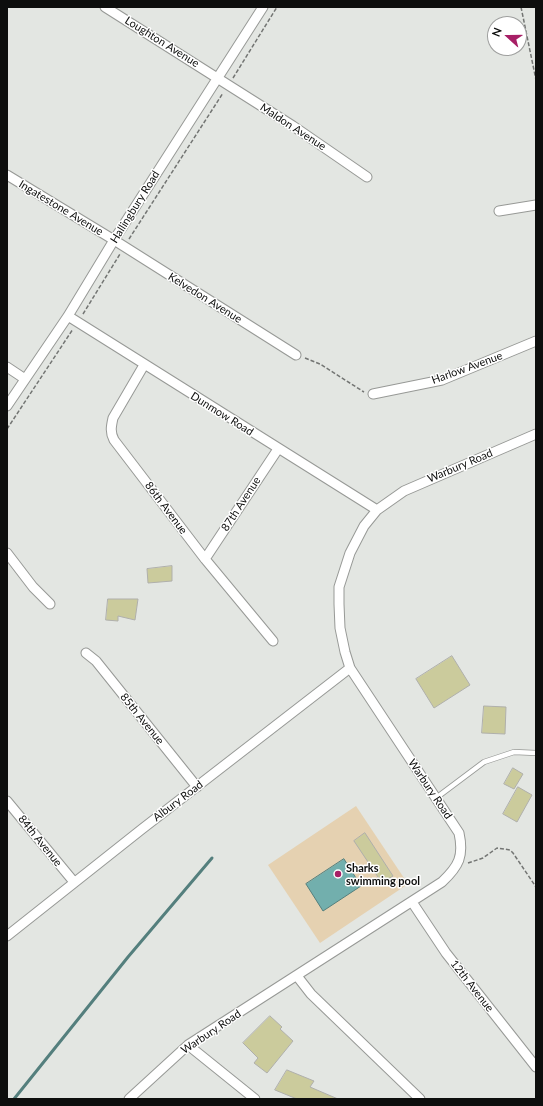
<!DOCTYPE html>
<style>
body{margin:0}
#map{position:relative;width:543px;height:1106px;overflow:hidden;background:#e3e6e2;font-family:Lato,sans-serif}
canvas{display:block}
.frame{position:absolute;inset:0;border:8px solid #0d0e0d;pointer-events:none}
.north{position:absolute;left:487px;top:16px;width:40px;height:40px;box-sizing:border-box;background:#fff;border:1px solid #9e9f9e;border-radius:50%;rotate:291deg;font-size:11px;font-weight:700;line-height:16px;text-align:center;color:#0d0e0d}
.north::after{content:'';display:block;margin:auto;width:14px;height:18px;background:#a71f66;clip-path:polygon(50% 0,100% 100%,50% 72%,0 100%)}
</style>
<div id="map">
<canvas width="543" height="1106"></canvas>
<div class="frame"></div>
<div class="north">N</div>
</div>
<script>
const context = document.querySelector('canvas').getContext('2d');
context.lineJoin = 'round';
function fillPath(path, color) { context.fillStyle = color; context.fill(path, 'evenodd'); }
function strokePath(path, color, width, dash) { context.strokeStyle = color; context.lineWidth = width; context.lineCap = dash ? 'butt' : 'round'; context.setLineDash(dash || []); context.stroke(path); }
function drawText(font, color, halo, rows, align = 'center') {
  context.font = font + ' Lato,sans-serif'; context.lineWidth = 3; context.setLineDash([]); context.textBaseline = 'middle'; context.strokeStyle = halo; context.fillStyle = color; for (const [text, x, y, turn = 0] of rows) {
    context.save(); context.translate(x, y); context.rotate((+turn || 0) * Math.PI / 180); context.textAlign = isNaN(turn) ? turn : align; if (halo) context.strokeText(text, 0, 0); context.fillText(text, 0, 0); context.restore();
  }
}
fillPath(new Path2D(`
 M356,806l52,78 -88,59 -52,-78z`), '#e5d1b1');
const water = new Path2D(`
 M344,859l17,27 -38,25 -17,-27z`);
fillPath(water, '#72afad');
strokePath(water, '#547f7d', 1);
strokePath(new Path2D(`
 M14,1099l114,-142 84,-99`), '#547f7d', 3);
const building = new Path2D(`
 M172,566v15l-24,2 -1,-14z
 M108,599h30l-3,21 -17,-4v5l-12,-1z
 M452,656l18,29 -36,23 -18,-29z
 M484,706l22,1 -1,27 -23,-1z
 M513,768l10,6 -9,15 -10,-5z
 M518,787l14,8 -15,27 -14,-8z
 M365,833l28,43 -11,7 -28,-42z
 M270,1016l12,11 -2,2 13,12 -26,32 -13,-10 4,-5 -15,-15z
 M287,1070l27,11 -4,6 28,12h-41l-22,-9z`);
fillPath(building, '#cbcb9c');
strokePath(building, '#afafab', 1);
const lane = new Path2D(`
 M436,798l48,-36 30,-10 22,1`);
const street = new Path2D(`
 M105,7l188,119 74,51
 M7,175l107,65 182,115
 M499,211l37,-6
 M68,316l309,194
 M144,365l-31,53c-2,9 -3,14 1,22l91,119 68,82
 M7,367l18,12
 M373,394l69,-14 94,-39
 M7,406l61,-90 46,-76 149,-233
 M7,553l26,34 17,17
 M205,559l73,-110
 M86,653l10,8 101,126
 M7,801l67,81
 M412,902l34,51 90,114
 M7,936l135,-107 208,-161
 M297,976l14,18 109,105
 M188,1045l67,54
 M129,1099l59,-54 254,-163c17,-16 22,-26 17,-49l-109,-165 -5,-16 -5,-24 -1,-24v-17l11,-34 14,-27 13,-16 27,-19 132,-57`);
strokePath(lane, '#979996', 6);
strokePath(street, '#979996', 11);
strokePath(new Path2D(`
 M521,7l15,73
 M233,78l44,-71
 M129,239l94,-146
 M83,314l37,-60
 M305,358l15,6 44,28
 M7,429l66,-100
 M468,863l15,-5 14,-10 13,2 3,3 23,34`), '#737573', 1.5, [4, 2]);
strokePath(lane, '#fff', 4.5);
strokePath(street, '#fff', 9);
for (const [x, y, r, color] of [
 [338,874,4,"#a71f66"]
]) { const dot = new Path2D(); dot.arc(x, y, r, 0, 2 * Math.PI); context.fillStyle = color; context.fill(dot); strokePath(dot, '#fff', 1.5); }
drawText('11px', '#0d0e0d', '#fff', [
 ["Loughton Avenue",162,42,32],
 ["Maldon Avenue",293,127,33],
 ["Hallingbury Road",135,207,-58],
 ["Ingatestone Avenue",61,208,31],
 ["Kelvedon Avenue",205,298,32],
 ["Harlow Avenue",467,368,-20],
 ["Dunmow Road",222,414,32],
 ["Warbury Road",460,466,-23],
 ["87th Avenue",241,504,-57],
 ["86th Avenue",166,508,53],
 ["85th Avenue",142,719,51],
 ["Warbury Road",430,789,56],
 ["Albury Road",178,801,-37],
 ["84th Avenue",40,841,51],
 ["12th Avenue",472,986,52],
 ["Warbury Road",211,1032,-34]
]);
drawText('bold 11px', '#0d0e0d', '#fff', [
 ["Sharks",346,868],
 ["swimming pool",346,881]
], 'left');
</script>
